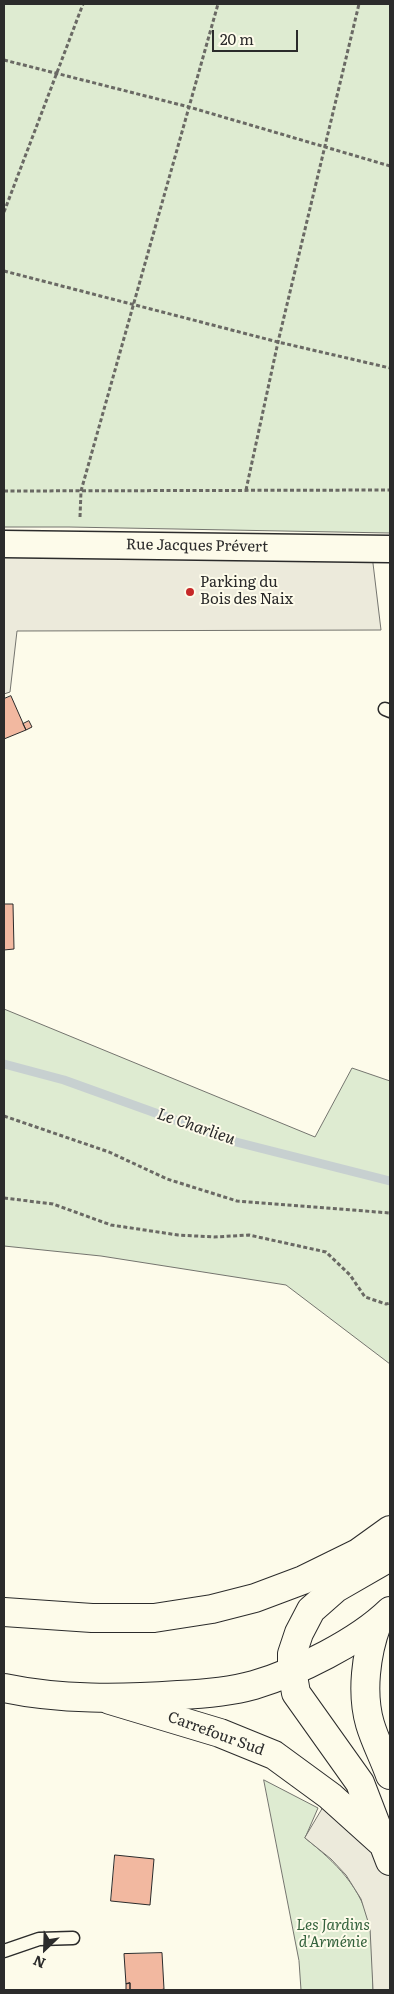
<!DOCTYPE html>
<meta charset="utf-8">
<style>
body{margin:0}
#map{position:relative;width:394px;height:1994px;overflow:hidden;background:#fdfbea;font-family:Literata,serif}
canvas{display:block}
.frame{position:absolute;inset:0;border:5px solid #2b2b2b;pointer-events:none}
.north{position:absolute;left:20px;top:1924px;width:50px;height:50px;-webkit-text-stroke:4px #fdfbea;paint-order:stroke;rotate:204deg;font-size:14px;font-weight:700;line-height:20px;text-align:center;color:#2b2b2b}
.north::after{content:'';display:block;margin:auto;width:18px;height:22px;background:#2b2b2b;clip-path:polygon(50% 0,100% 100%,50% 72%,0 100%)}
.scale{position:absolute;left:212px;top:30px;width:86px;height:22px;box-sizing:border-box;border:2px solid #2b2b2b;border-top:0;padding-left:6px;font-size:15px;line-height:18px;white-space:nowrap;color:#2b2b2b;-webkit-text-stroke:4px #fdfbea;paint-order:stroke}
</style>
<div id="map">
<canvas width="394" height="1994"></canvas>
<div class="frame"></div>
<div class="north">N</div>
<div class="scale">20 m</div>
</div>
<script>
const context = document.querySelector('canvas').getContext('2d');
context.lineJoin = 'round';
function fillPath(path, color) { context.fillStyle = color; context.fill(path, 'evenodd'); }
function strokePath(path, color, width, dash) { context.strokeStyle = color; context.lineWidth = width; context.lineCap = dash ? 'butt' : 'round'; context.setLineDash(dash || []); context.stroke(path); }
function drawText(font, color, halo, rows, align = 'center') {
  context.font = font + ' Literata,serif'; context.lineWidth = 4; context.setLineDash([]); context.textBaseline = 'middle'; context.strokeStyle = halo; context.fillStyle = color; for (const [text, x, y, turn = 0] of rows) {
    context.save(); context.translate(x, y); context.rotate((+turn || 0) * Math.PI / 180); context.textAlign = isNaN(turn) ? turn : align; if (halo) context.strokeText(text, 0, 0); context.fillText(text, 0, 0); context.restore();
  }
}
const green = new Path2D(`
 M4,4h386v529l-321,-6h-65z
 M4,1009l311,128 37,-69 38,13v283l-104,-79 -185,-29 -97,-10z
 M264,1780l54,28 -13,30c30,24 58,50 65,90 4,18 2,43 3,62h-72l-2,-29z`);
fillPath(green, '#deebd1');
strokePath(green, '#74746e', 1);
const parking = new Path2D(`
 M4,554l368,1 9,75 -364,1 -7,61 -6,2z
 M330,1796l60,65v129h-17l-3,-62 -9,-29 -15,-24 -15,-16 -26,-21z`);
fillPath(parking, '#eceadb');
strokePath(parking, '#74746e', 1);
strokePath(new Path2D(`
 M4,1064l60,16 172,62 154,39`), '#c7d0d0', 9);
const building = new Path2D(`
 M11,696l15,34 -22,9v-40z
 M29,721l3,6 -6,3 -3,-6z
 M4,904h9l1,45 -10,1z
 M115,1855l39,4 -4,46 -39,-4z
 M162,1953l2,36 -4,1h-55h25v-7l-4,1 -2,-30z
 M130,1983v7h-4v-6z`);
fillPath(building, '#f2b8a0');
strokePath(building, '#2b2b2b', 1);
const service = new Path2D(`
 M385,709l5,2
 M4,1951l35,-12 34,-1`);
const minor = new Path2D(`
 M4,544l386,5`);
const secondary = new Path2D(`
 M390,1557l-54,31 -25,22 -12,23 -7,21v16l4,23 64,90 30,78
 M377,1624c-11,30 -16,69 -7,100 5,17 14,34 20,51
 M110,1700l110,33 54,22 56,41 50,45`);
const primary = new Path2D(`
 M4,1612l88,6h62l58,-9 43,-11 48,-18 55,-27 32,-23
 M4,1688c57,12 117,11 174,7 26,-1 51,-3 76,-10 44,-13 104,-43 136,-74`);
strokePath(service, '#2b2b2b', 15);
strokePath(minor, '#2b2b2b', 29);
strokePath(secondary, '#2b2b2b', 30);
strokePath(primary, '#2b2b2b', 30);
strokePath(new Path2D(`
 M4,60l185,47 201,59
 M4,212l79,-208
 M4,271l274,71 112,26
 M246,490l32,-148 81,-338
 M4,491l386,-1
 M80,517l1,-26 137,-487
 M4,1116l105,36 58,27 70,22 153,12
 M4,1198l49,6 58,21 67,10 36,2 35,-2 77,17 24,23 15,22 21,7 4,-1`), '#6a6964', 3, [4, 2.5]);
strokePath(service, '#fdfbea', 12);
strokePath(minor, '#fdfbea', 26);
strokePath(secondary, '#fdfbea', 28);
strokePath(primary, '#fdfbea', 28);
for (const [x, y, r, color] of [
 [190,592,5,"#c62828"]
]) { const dot = new Path2D(); dot.arc(x, y, r, 0, 2 * Math.PI); context.fillStyle = color; context.fill(dot); strokePath(dot, '#fdfbea', 2); }
drawText('15px', '#2b2b2b', '#fdfbea', [
 ["Rue Jacques Prévert",197,546,1],
 ["Carrefour Sud",216,1734,20]
]);
drawText('15px', '#2b2b2b', '#fdfbea', [
 ["Parking du",200,583],
 ["Bois des Naix",200,600]
], 'left');
drawText('italic 15px', '#34623c', '#fdfbea', [
 ["Les Jardins",333,1926],
 ["d'Arménie",333,1943]
]);
drawText('italic 16px', '#2b2b2b', '#fdfbea', [
 ["Le Charlieu",196,1127,19]
]);
</script>
